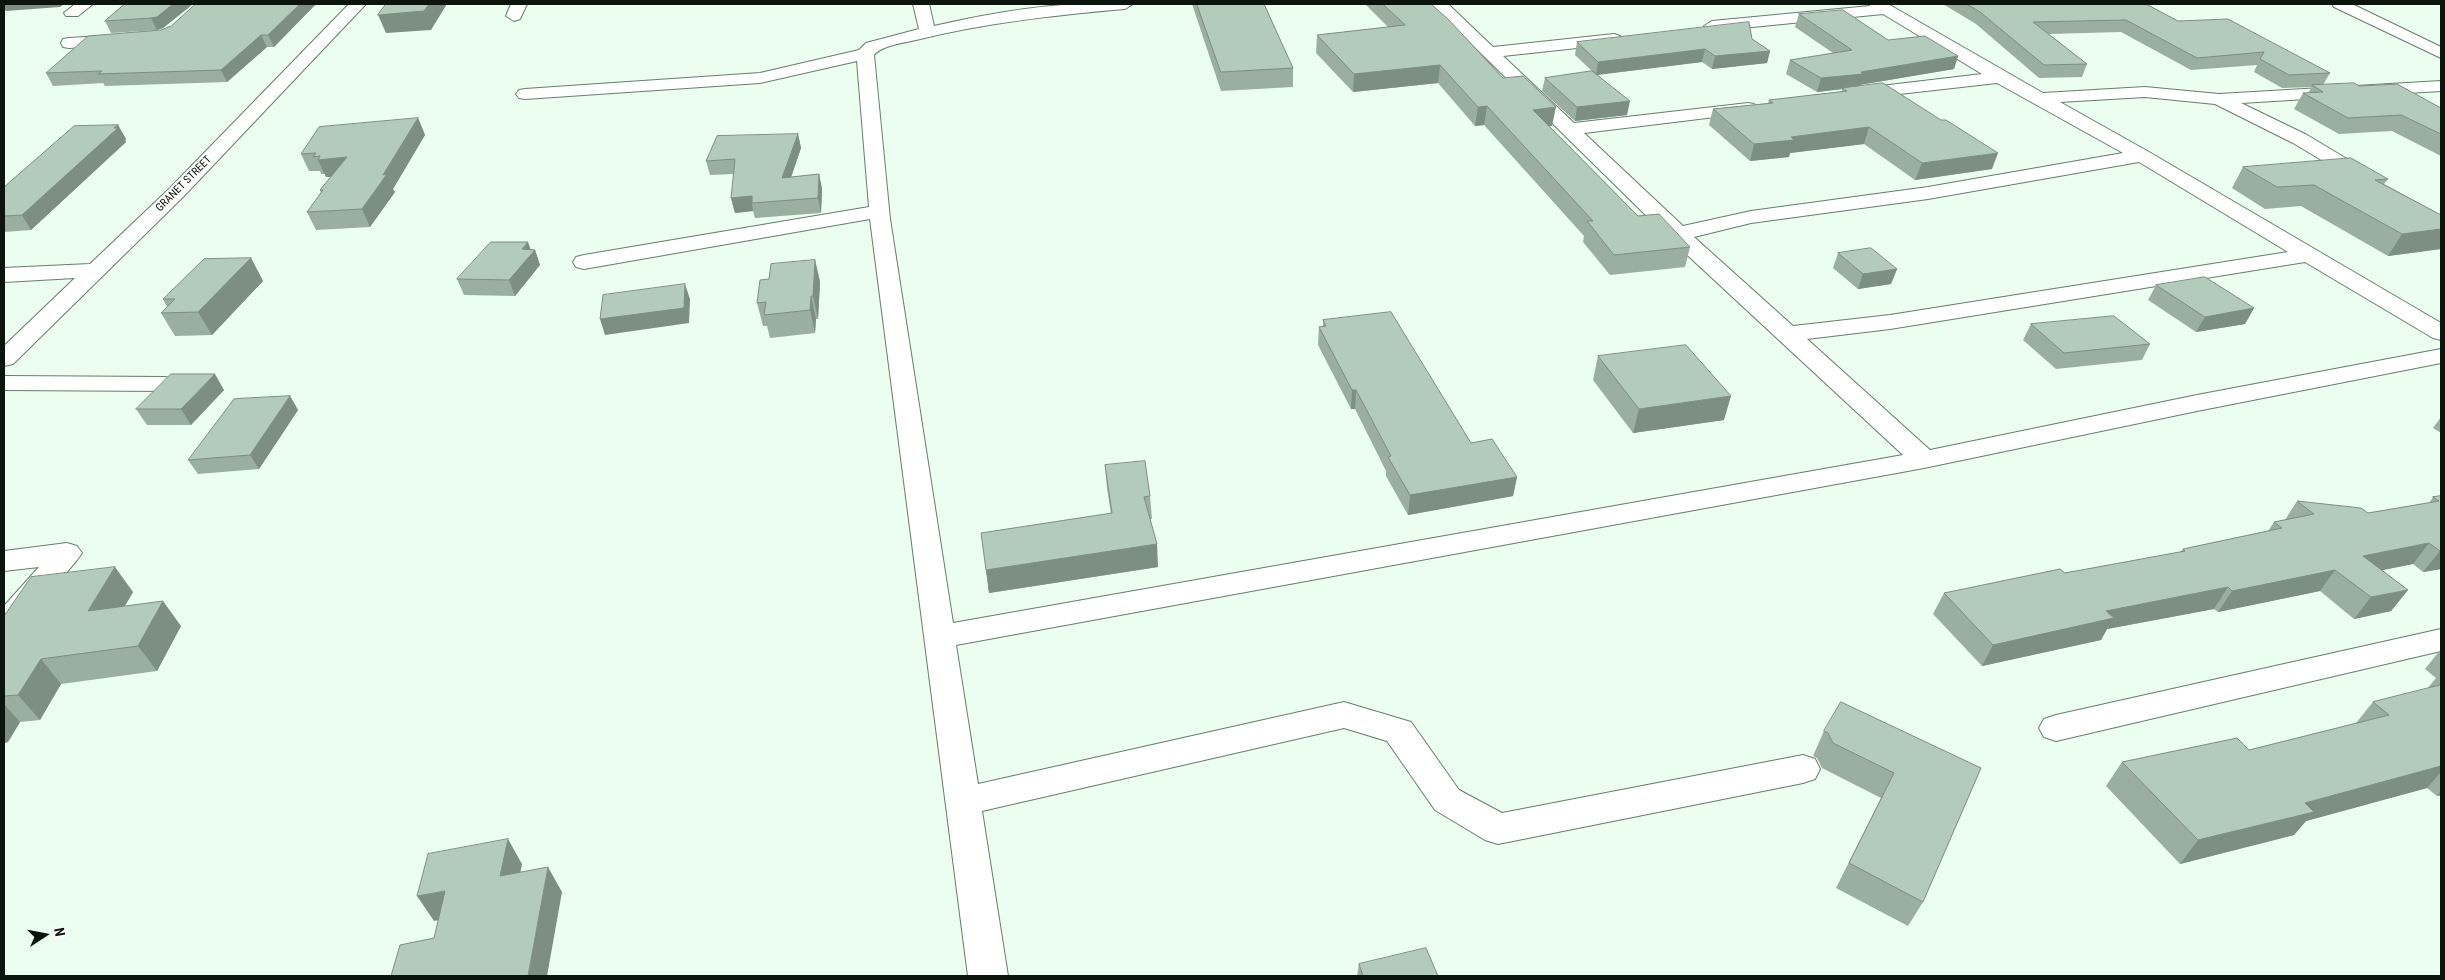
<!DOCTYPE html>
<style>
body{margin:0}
#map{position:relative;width:2445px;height:980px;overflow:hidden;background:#ebfef0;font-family:"Roboto Condensed",sans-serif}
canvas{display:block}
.frame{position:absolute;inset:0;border:5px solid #0c140e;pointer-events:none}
.north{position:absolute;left:20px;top:910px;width:50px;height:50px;-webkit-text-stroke:4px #fff;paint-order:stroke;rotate:79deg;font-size:14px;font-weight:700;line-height:20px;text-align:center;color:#0c140e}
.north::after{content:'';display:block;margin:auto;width:18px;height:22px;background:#0c140e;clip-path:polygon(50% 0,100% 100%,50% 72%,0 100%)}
</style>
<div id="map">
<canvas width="2445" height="980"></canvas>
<div class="frame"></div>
<div class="north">N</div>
</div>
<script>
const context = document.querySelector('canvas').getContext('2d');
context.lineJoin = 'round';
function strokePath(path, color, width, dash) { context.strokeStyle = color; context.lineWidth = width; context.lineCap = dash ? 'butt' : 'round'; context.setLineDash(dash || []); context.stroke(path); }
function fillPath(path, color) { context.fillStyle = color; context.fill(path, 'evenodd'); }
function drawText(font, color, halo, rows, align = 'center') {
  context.font = font + ' "Roboto Condensed",sans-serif'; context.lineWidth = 4; context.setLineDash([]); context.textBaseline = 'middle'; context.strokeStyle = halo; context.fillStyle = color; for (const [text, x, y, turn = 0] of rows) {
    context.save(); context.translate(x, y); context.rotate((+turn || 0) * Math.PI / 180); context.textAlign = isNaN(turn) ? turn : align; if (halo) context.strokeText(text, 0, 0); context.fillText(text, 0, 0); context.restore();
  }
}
const minor = new Path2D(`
 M75,4h18l-15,12h-12l-2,-3z
 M349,4h17l-182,192 -171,168 -9,2v-20l71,-68 -71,4v-14l86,-4 80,-76z
 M511,4h16l-7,15 -6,2 -8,-5z
 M913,4h16l5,22c64,-15 133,-26 199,-22l-8,5c-70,6 -140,14 -209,31 -13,3 -33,5 -42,15l16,164 63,404 950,-168 -233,-216 -239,-235h17l45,43 121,-13 6,2 2,3 -2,3 -6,2 -111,12 71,67 174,-20 6,1 3,4 -3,4 -6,1 -164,20 99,93 68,-15 177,-24 195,-34 -126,-70 -142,16 -6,-1 -3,-4 3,-4 6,-1 127,-15 -99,-60 -171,17 -6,-2 -2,-3 8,-5 158,-15 -1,-2h19l155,89 102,-6 74,7 222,-13v10l-200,12 66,32 65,39 3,4 -3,4h-14l-65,-39 -78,-39 -70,-7 -85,5 89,50 292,171v17l-8,-2 -128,-76 -415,67 -83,10 123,111 267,-55 244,-46v14l-244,48 -273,57 -968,177 22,139 366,-82 67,20 48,68 43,23 301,-58 12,4 5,10 -5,10 -12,4 -305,61 -13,-4 -50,-30 -48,-69 -43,-13 -362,83 26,165h-40l-98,-757 -286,50 -8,-2 -3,-5 3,-5 8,-2 285,-48 -12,-146 -97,22 -235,16 -6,-1 -3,-4 3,-4 6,-1 235,-16 99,-23 7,-7 53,-14zM2139,162l149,90 -398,63 -97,11 -99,-89 57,-14 177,-24z
 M2332,4h20l89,43v11l-107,-51z
 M118,35l6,1 2,4 -2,4 -55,4 -6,-1 -2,-4 2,-4 6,-1z
 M4,376l161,1 9,2 3,5 -3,5 -9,2 -161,-1z
 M67,543l10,3 5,7 -5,7 -62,74 -11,3v-31l35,-39 -35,4v-20z
 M2441,629v22l-385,90 -12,-4 -5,-9 5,-9 12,-4z`);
strokePath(minor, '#677d6d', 2);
fillPath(minor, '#fff');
fillPath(new Path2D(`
 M125,4h68l-30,24 -6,2 -46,3 -6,-12z
 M316,4l-42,43h-7l-40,35 -122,4 -2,-3 -50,3 -7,-13 115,-43z
 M1192,4h72l29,64v19l-72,4z
 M1365,4h66l72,74 49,48h-3l89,90 52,31 -5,20 -75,8 -27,-33 1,-6 -100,-111 -9,1 -37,-43 -85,9 -37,-39 1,-18 71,-8z
 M1943,4h203l32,17 152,52 -7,12 36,1 82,22v48l-49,-25 -53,3 -45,-25 9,-16h5l4,-6 -30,1 -28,-16 3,-7 -66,5 -70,-38 -72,2 38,30 -5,13 -43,1 -63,-54z
 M1799,14l89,26 70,16 -4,13 -95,16v1l133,83 -77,11 -51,-36 -74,9 -1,4 -39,4 -41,-36 4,-16 55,-6 1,-3 73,-8v-3l-25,3 -31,-18 4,-14 43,-7 -38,-26z
 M1752,39l18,12 -3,12 -55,6 -10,-7 -105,13 30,40 -52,6 -33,-30 3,-13 47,-7 -17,-16 2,-13z
 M418,118l7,17 -32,54 2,3 -25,35 -54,3 -9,-18 14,-19 -1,-3 11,-13h-5l-1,-3h-4l-1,-3h-11l-8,-17z
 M118,125l8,14 -1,1 1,2 -95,88 -27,2v-45z
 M798,134l3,14 -10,29 28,-3 3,15 -1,24 -66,5 -2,-7 -18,2 -4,-15 3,-24 -24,1 -4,-14z
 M2243,167l145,12 -4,5 57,31v34l-53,7 -87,-50 -36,3 -33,-21z
 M531,249l4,1 5,15 -25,31 -51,-1 -7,-16z
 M1838,253l59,16 -6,15 -33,5 -25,-21z
 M251,258l12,23 -51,54 -37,1 -14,-23 6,-6 -4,-8z
 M815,260l5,22 -2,37h-2l-1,14 -45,5 -3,-12h-4l-6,-23 12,-24z
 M2156,285l98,23 -9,16 -49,8 -48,-32z
 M1323,320l148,123 46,34 -4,19 -105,19 -22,-39v-5l-31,-62h-4l-33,-64 1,-18h4z
 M2031,324l119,20 -8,16 -86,9 -33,-29z
 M1598,356l126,64 -91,13 -40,-53z
 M224,390l-33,35h-44l-11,-16z
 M290,396l8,14 -39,59 -61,5 -10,-14z
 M2441,417v16l-8,-5z
 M1105,465l45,31 2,23h-2l8,48 -169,26 -3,-23 125,-56 -4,-26z
 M2441,496v73l-18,3 -10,-8 -31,6 26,20 -17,21 -37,8 -34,-28 -102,21 -4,-3 -107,20 -6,11 -119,26 -49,-52 11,-21 121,-20 115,-21 3,-3 85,-18 6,-9 11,-2 12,-19 71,12 61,-10 4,-6z
 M133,592l-8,14 56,20 -24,45 -96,13 -21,36 -20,2 -12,20 -4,1v-127z
 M2441,649v146l-4,1 -10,-8 -121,33 -12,14 -114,29 -74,-78 16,-24 127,-12 107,-27 17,-21 54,-13 9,-11 -11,-9z
 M1824,731l157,37 -58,134 -15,24 -72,-38 45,-90 -59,-30 -5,-10 -4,-2z
 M1359,964l79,12h-81z`), '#9aafa0');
fillPath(new Path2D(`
 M4,4h60l-4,3 -54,4 -2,-3z
 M173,4h20l-30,24 -6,2 -6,-12z
 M300,4h16l-42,43 -6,-12z
 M429,4h18l-16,26 -45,3 -8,-18z
 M261,35l6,12 -40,35 -6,-12z
 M1705,49l-3,13 -106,13 2,-13z
 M1770,51l-3,12 -55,6 3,-13z
 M1958,56l-4,13 -95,16v2l-42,5 4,-14z
 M1440,65l-2,18 -85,9 1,-18z
 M1630,101l-3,14 -52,6 2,-14z
 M1487,106l-3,19 -9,1 3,-19z
 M1556,107l-4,19 -22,3 3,-19z
 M418,118l7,17 -32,54 2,3 -25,35 -8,-18z
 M118,125l8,14 -1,1 1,2 -95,88 -9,-15z
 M1869,127l-5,17 -74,9 -1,4 -39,4 4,-17 37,-7z
 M798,134l3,14 -15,44 -4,-14z
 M1998,153l-6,16 -77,11 7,-17z
 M347,157l8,18 -29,2 -8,-17z
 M819,174l3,15 -1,24 -3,-15z
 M752,196v7l1,8 -18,2 -4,-15z
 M2441,229v20l-53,7 14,-22z
 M528,242l4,11 3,-3 5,15 -25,31 -6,-16 13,-31z
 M251,258l12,23 -51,54 -14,-23z
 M815,260l5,22 -2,37 -5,-23z
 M1897,269l-6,15 -33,5 5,-15z
 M685,284l5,15 -1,24 -84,12 -5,-16z
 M811,296l5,23 -1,14 -5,-23z
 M2254,308l-9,16 -49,8 9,-15z
 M215,374l9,16 -33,35 -10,-16z
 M1352,390h4l-1,19h-4z
 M290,396l8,14 -39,59 -9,-14z
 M1731,396l-7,24 -91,13 6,-24z
 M1517,477l-4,19 -105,19 2,-20z
 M2429,543l-16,21 -65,13 15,-21z
 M1157,544l1,23 -169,26 -3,-23z
 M2440,551h1v18l-18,3z
 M115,567l18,25 -26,44 -19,-25z
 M2335,570l-15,21 -102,21 14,-21z
 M2228,587l-14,22 -107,20 -6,11 -119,26 11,-21 113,-34z
 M2408,590l-17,21 -37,8 17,-22z
 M163,601l18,25 -24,45 -19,-25z
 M41,659l20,25 -21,36 -22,-25z
 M4,704l16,18 -12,20 -4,1z
 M2441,766v6l-14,16 -121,33 -12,14 -114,29 18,-24 107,-37z
 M2441,791v4l-4,1z
 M508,839l14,25 -7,37 -15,-25z
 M548,867l14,25 -15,84h-19z
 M445,891l16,25 -27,5 -17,-25z`), '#7d8e82');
const building = new Path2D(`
 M125,4h48l-16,13 -6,1 -46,3z
 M196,4h104l-32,31h-7l-40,35 -123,4 4,-3 -56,2 42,-37 73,-6 10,-4z
 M386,4h43l-5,7 -46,4z
 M1197,4h67l29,64 -72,4z
 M1383,4h48l18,16 54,58 20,-2 33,31 -23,3 105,106 21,-2 31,33 -76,8 -27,-34h6l-106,-115 -9,1 -38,-42 -86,9 -37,-39 88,-10z
 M1967,4h179l32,17 50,-2 102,54 -41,2 -29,-16 4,-7 -67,6 -71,-38 -93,2 54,42 -43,1 -64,-53z
 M1843,10l45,30 37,-4 33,20 -97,16 2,2 -42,4 -31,-18 62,-10 -53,-36z
 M1749,22l3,17 18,12 -55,5 -10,-7 -107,13 -21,-20z
 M1592,71l38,30 -53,6 -32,-29z
 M1883,83l58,37h5l52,33 -76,10 -53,-36 -78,10 3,3 -40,4 -41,-35 60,-6 -4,-3 78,-9 -4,-3z
 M2354,83l5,3 38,-2 44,24v26l-40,-19 -53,3 -45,-25 20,-1 -11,-7z
 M418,118l-35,57 4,-1 -25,35 -55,3 16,-22h-3l27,-33 -29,3 2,-4 -7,1 3,-4 -15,1 18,-27z
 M118,125l-4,3h4l-96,87 -18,1v-29l70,-61z
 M798,134l-16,44 37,-4 -1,24 -66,5v-7l-21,2 4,-39 -29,2 11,-25z
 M2351,158l37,21 -13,1 66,35v14l-39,5 -88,-49 -37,2 -34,-20z
 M491,242h37l-6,7 13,1 -26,30 -52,-1z
 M1871,248l26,21 -34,5 -25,-21z
 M251,258l-53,54 -37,1 14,-14h-12l41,-40z
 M815,260l-2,36h-2l-1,14 -46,5 2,-13 -9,1 3,-23 9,-1 2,-15z
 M2205,277l49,31 -49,9 -49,-32z
 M685,284l-1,24 -84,11 3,-24z
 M1391,312l80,131 21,-4 25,38 -107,18 -22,-38 3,-1 -35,-66h-4l-33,-63 7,-1 -3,-6z
 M2114,316l36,28 -86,9 -33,-29z
 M1686,345l45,51 -92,13 -41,-53z
 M171,374h44l-34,35h-45z
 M290,396l-40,59 -62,5 46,-61z
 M1145,461l5,35 -6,1 13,47 -171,26 -5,-37 131,-20 -7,-48z
 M2441,496v55h-1l-11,-8 -66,13 45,34 -37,7 -36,-27 -103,21 -4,-4 -122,24 8,7 -121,27 -49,-52 116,-24 5,4 120,-22 -2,-2 99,-21 -8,-6 40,-8 -17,-13 64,7 7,5 71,-12 -6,-4z
 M115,567l-27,44 75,-10 -25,45 -97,13 -23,36 -14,1v-80l27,-39z
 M2441,685v81l-136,37 9,9 -116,28 -76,-78 115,-24 12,12 140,-35 -16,-13z
 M1841,702l140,66 -58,134 -74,-39 45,-90 -61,-30 -5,-10 -4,-2z
 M508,839l-8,37 48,-9 -20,109h-137l9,-31 34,-7 11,-47 -28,5 11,-42z
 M1426,948l12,28h-75l-4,-12z`);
fillPath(building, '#b3cbba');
strokePath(building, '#7d8e82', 1);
drawText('11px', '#0c140e', '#fff', [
 ["GRANET STREET",184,184,-45]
]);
</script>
